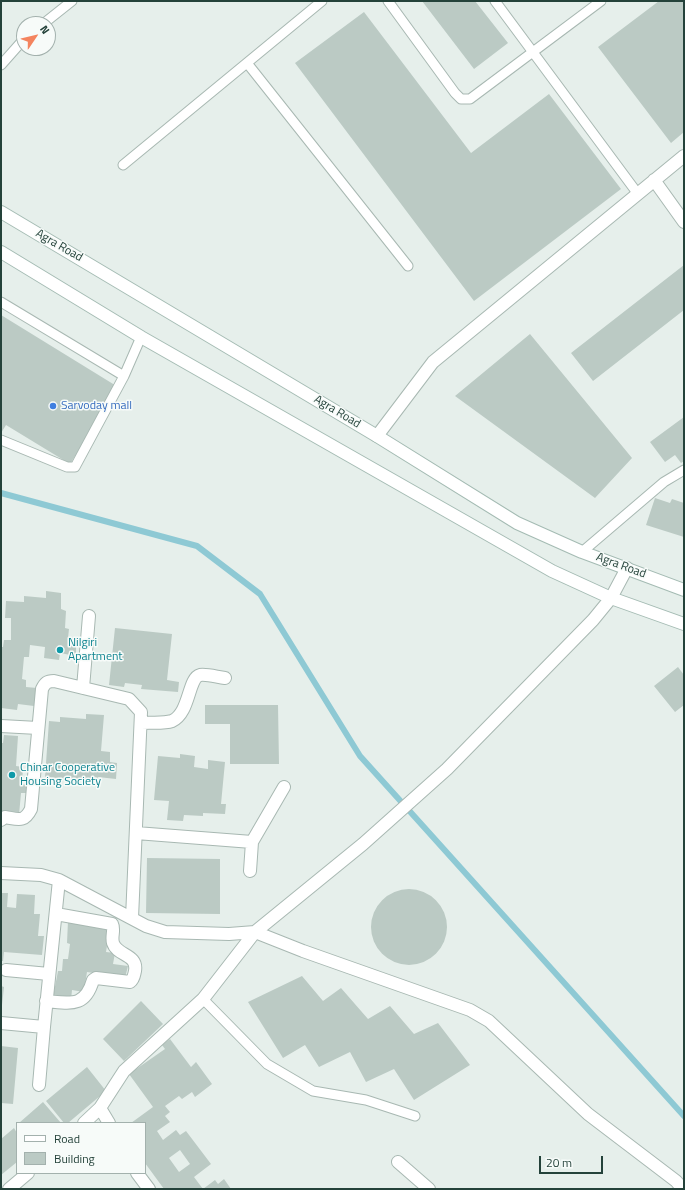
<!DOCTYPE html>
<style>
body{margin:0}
#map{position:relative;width:685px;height:1190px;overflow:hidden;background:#e6efeb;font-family:"Titillium Web",sans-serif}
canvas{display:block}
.frame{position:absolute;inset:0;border:2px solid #24423a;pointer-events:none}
.legend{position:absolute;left:16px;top:1122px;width:130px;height:52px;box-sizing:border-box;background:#f7fbf9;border:1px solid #a3b1ad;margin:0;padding:5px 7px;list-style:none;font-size:12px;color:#24423a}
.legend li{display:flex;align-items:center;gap:8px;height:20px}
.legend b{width:20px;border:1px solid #a3b1ad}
.north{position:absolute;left:16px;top:16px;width:40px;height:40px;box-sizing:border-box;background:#f7fbf9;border:1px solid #a3b1ad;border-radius:50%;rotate:55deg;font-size:11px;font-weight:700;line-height:16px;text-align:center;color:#24423a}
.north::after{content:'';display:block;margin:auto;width:14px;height:18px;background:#f4845f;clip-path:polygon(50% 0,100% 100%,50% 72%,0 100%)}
.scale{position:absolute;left:539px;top:1156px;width:64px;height:18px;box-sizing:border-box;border:2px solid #24423a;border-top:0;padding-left:5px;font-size:12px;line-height:14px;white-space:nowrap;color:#24423a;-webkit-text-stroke:3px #f7fbf9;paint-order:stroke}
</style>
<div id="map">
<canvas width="685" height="1190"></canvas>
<div class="frame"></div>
<ul class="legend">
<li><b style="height:5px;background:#fff"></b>Road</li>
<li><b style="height:11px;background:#bbcac4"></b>Building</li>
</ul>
<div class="north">N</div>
<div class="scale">20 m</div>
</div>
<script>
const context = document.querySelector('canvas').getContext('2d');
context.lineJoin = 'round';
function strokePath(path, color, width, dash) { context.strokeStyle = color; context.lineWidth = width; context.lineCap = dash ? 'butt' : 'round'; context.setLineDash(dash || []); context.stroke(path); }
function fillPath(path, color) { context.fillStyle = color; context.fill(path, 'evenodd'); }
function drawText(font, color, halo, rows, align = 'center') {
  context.font = font + ' "Titillium Web",sans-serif'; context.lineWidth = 3; context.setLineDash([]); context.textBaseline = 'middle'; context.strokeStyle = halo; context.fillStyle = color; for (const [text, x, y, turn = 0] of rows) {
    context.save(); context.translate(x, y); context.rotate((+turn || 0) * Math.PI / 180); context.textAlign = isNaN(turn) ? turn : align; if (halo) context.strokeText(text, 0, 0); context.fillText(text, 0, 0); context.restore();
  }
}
strokePath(new Path2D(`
 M1,493l196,53 63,48 100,162 324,360`), '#8ec9d4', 6);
fillPath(new Path2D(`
 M422,1h53l33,42 -34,26z
 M659,1h25v131l-13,11 -73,-96z
 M364,12l107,141 78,-59 72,95 -147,112 -179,-238z
 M684,265v45l-91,71 -22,-28z
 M1,315l117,72 -48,77 -64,-39 -5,8z
 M530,334l102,124 -37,40 -140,-102z
 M684,417v44l-3,2 -6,-8 -10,7 -15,-20z
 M655,498l15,5 2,-4 12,4v34l-38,-12z
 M46,591l15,2v16l5,2 -1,17 4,1 -1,9h8v18l-16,-3 -1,7 -15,-2 1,-11 -15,-2 -1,12h-5l-2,22 4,1v7l11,1 -3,18 -16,-2 -1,6 -16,-2v-61h2l1,-7h7v-22h-6l1,-17 18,1v-6l22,2z
 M115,628l57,6 -5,46 12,2 -1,10 -37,-3 1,-4 -17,-2 -1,4 -15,-2z
 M678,667l6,8v30l-9,7 -21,-26z
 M205,705h73l1,59h-49v-40h-25z
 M86,714l18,1 -3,36 9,1v10l7,1 -1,16 -18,-2 -1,4 -52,-4 4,-56 11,1v-5l26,2z
 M4,735l14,1 -2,30 7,1 -1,17 8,1 -1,8h-8l-2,22 -18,-2v-70h2z
 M180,754l15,2 -1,11 14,2v-9l17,2 -4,42h5l-1,10 -22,-1v3l-19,-1 -1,6 -16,-1 2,-19 -15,-1 4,-44 22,2z
 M147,858l73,1v55l-74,-1z
 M371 927a38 38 0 1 1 76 0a38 38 0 1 1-76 0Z
 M1,893h7l-1,14 9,1 1,-14 18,1 -1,19h6l-2,22h6l-2,19 -38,-3 -1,9h-2z
 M68,921l42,6 -4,25 9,1 -2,11 15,2 -3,12 -38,-6 -3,20 -12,-2 -1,10 -18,-3 5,-26h4l1,-12h5l2,-15 -3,-1z
 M302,976l21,25 18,-13 27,31 22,-13 24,28 24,-11 32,42 -56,35 -20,-31 -28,13 -16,-30 -31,15 -14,-22 -22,13 -35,-56z
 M1,986l3,1 -2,18 -1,-1z
 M141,1001l22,23 -39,37 -21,-22z
 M170,1039l21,28 5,-5 16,22 -17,13 -3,-5 -10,7 -3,-3 -14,10 5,6 -5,4 5,6 -13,9 6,9 13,-10 4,5 6,-4 25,33 -17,13 9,12 12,-9 3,4 6,-5 7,10h-67l-19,-26v-40h-14l22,-16 -24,-33 36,-25 -3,-4zM180,1150l10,14 -11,8 -10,-14z
 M1,1046l17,2 -5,56 -12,-1z
 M87,1067l19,24 -38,32h-4l-18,-22z
 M43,1102l18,21h-42z
 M14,1128l3,5v29l-16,13v-36z`), '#bbcac4');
const service = new Path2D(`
 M388,1l67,92 6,6h9l131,-98
 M495,1l143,193
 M43,24l29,-23
 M247,63l161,203
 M1,65l23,-26
 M123,165l199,-164
 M1,302l123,74
 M1,440l66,27h8l49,-91 17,-39
 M582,552l82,-70 20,-12
 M203,999l64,65 46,27 53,9 49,16`);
const minor = new Path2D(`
 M654,180l30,42
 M377,436l56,-74 251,-206
 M83,688l6,-72
 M141,723c9,-1 22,1 31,-2 18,-8 16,-43 28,-46 7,-1 17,2 25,3
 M1,726l37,2
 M1,820l4,-3c13,2 19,6 26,-8l11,-120c3,-6 5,-8 12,-8l75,18 12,13 -9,206
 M136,833l116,9
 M250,871l2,-29 32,-55
 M1,873l40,2 18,5 87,46 19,6 64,2 26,-2 108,-88 84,-75 146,-149 18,-22 16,-30
 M6,970l43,4
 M46,1001c24,2 39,7 47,-21l3,-2 34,4c4,-3 4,-7 5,-11 3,-17 -18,-15 -22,-28 -2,-7 2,-13 -1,-19l-56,-10
 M1,1023l43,4 15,-147
 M39,1085l5,-58
 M100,1108l9,15
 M84,1123l16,-15 24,-37 79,-72 52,-67 48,19 167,59 19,11 99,93 88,67 7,8
 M398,1162l31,27
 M137,1173l12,16
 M9,1189l19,-16`);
const secondary = new Path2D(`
 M1,212l376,224 140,87 65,29 102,38
 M1,252l140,85 411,234 59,27 73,26`);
strokePath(service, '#a8b8b2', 11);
strokePath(minor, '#a8b8b2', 14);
strokePath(secondary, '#a4bbb3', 14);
strokePath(service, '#fff', 9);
strokePath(minor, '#fff', 12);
strokePath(secondary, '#fff', 12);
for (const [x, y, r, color] of [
 [53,406,4,"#3f7fe0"],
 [60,650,4,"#0f9aa8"],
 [12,775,4,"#0f9aa8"]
]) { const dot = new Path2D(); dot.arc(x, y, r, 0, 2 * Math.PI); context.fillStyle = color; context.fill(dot); strokePath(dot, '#f7fbf9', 1.5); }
drawText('12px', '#24423a', '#f7fbf9', [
 ["Agra Road",59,246,30],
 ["Agra Road",337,412,31],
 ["Agra Road",621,566,20]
]);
drawText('12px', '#366cbe', '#f7fbf9', [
 ["Sarvoday mall",61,406]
], 'left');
drawText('12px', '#0d838f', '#f7fbf9', [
 ["Nilgiri",68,643],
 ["Apartment",68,657],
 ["Chinar Cooperative",20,768],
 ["Housing Society",20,782]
], 'left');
</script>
